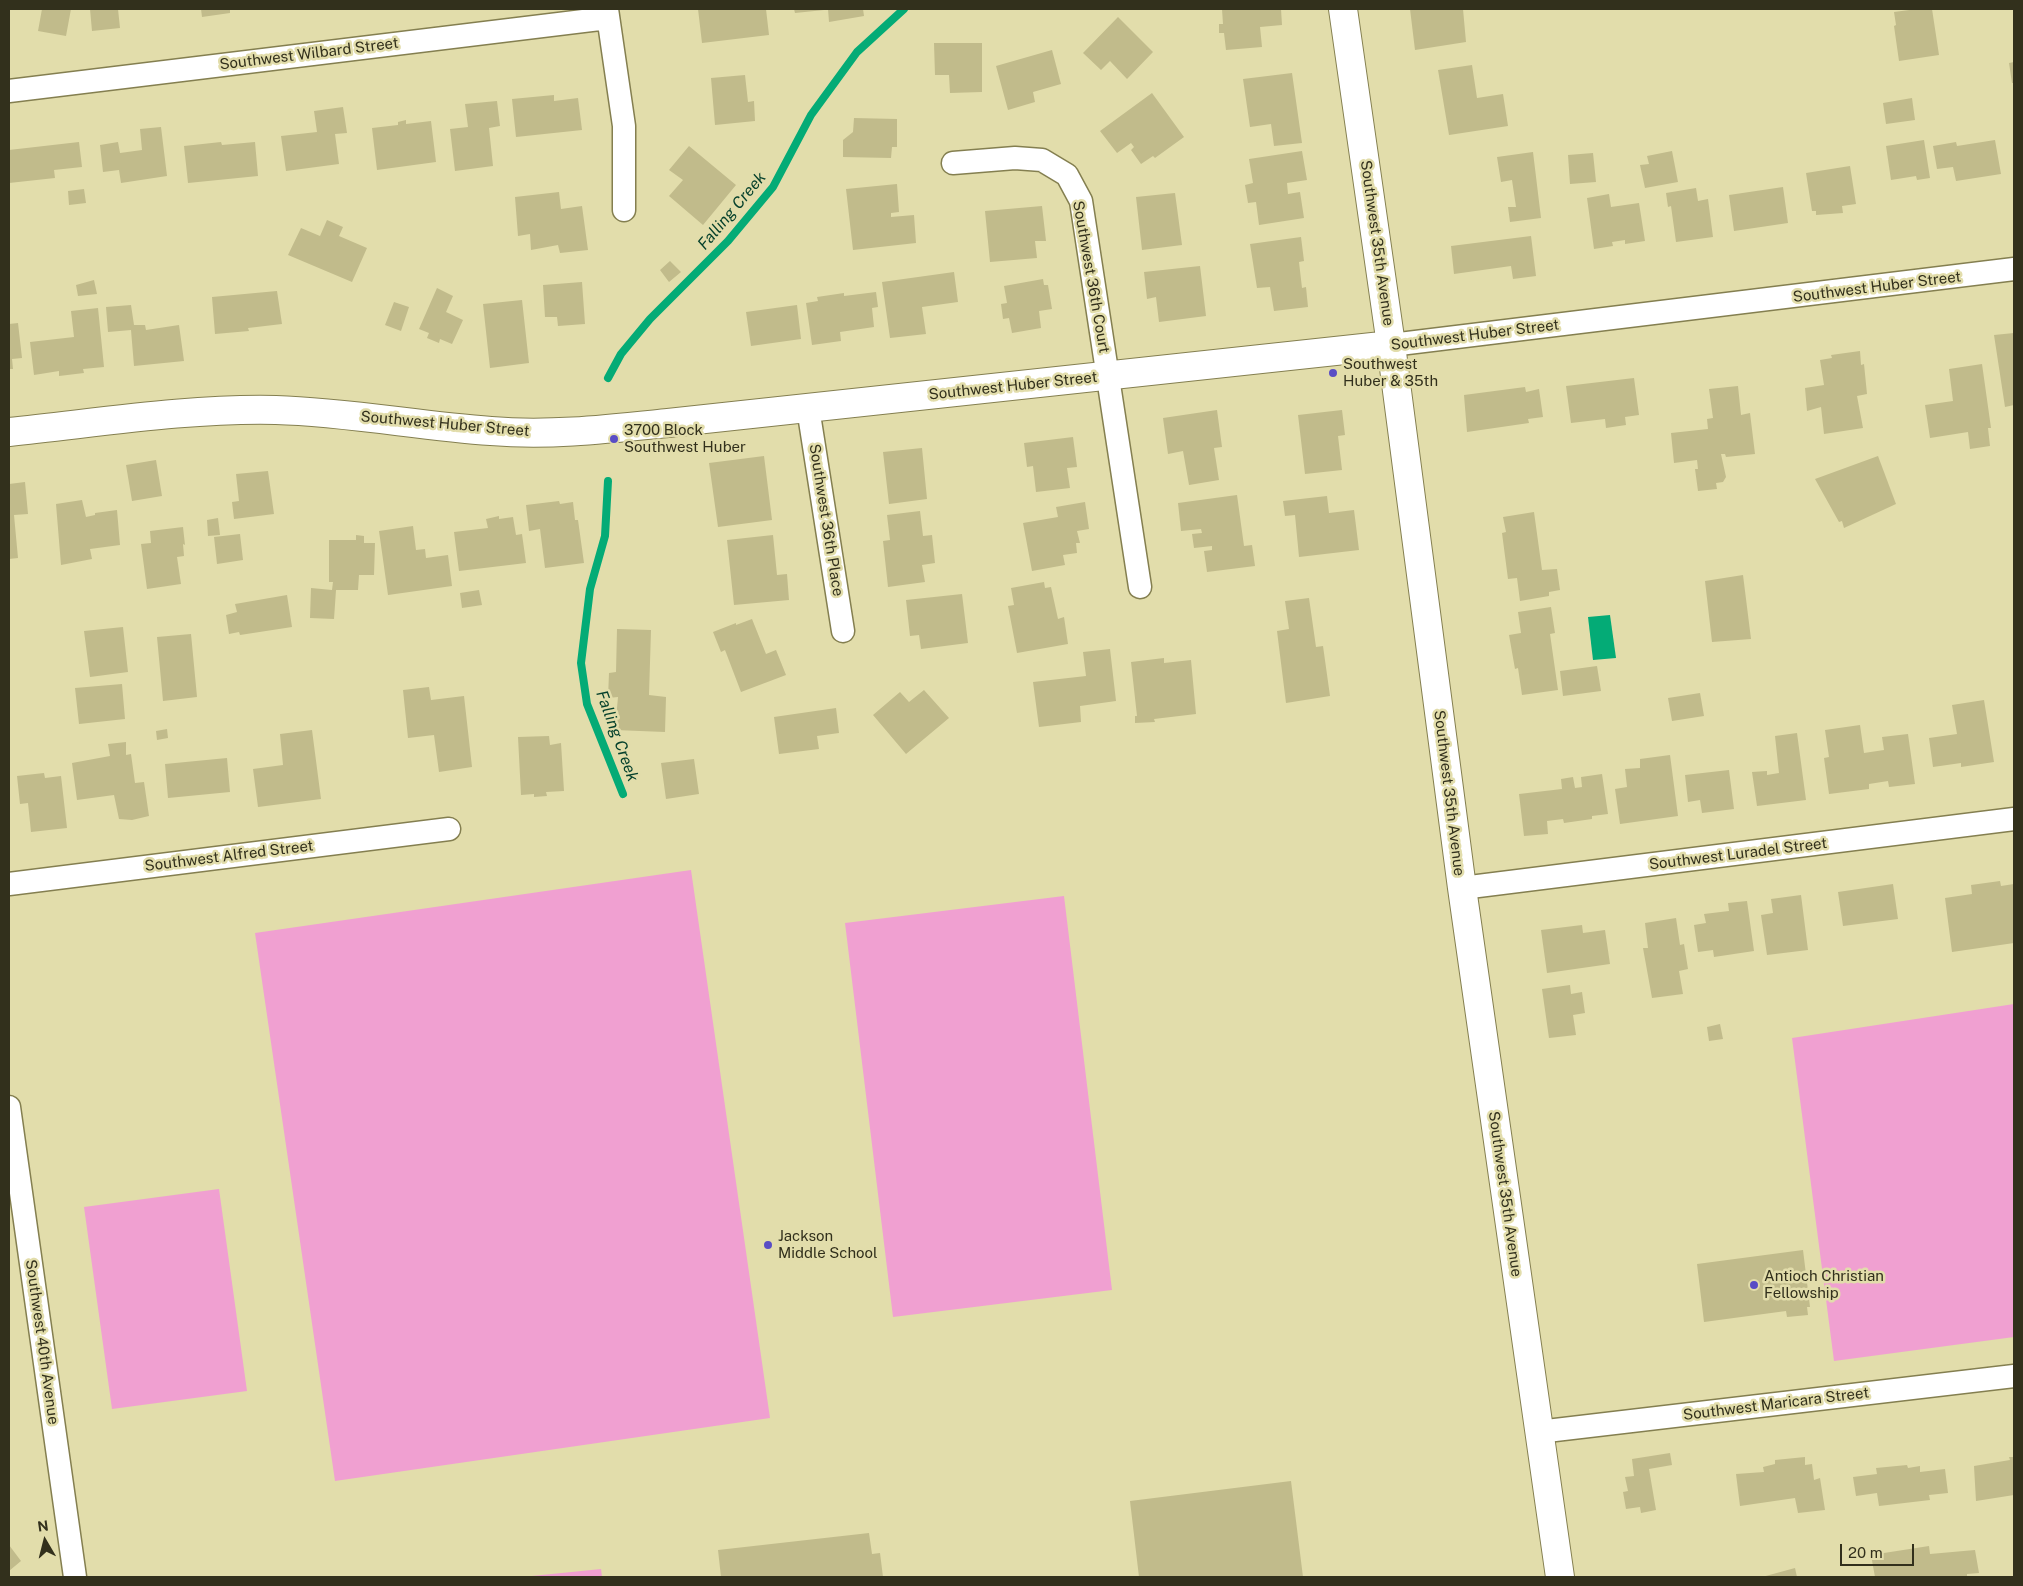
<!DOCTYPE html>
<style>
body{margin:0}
#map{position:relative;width:2023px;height:1586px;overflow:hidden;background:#e2ddab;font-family:"Public Sans",sans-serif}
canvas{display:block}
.frame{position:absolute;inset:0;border:10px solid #32301c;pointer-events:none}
.north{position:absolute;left:20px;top:1516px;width:50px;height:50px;-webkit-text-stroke:4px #e2ddab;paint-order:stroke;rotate:352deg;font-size:14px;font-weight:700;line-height:20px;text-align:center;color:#32301c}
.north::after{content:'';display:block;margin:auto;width:18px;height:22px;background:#32301c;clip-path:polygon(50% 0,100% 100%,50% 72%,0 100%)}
.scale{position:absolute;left:1840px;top:1544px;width:74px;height:22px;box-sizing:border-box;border:2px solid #32301c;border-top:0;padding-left:6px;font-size:15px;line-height:18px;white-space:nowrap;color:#32301c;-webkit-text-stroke:4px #e2ddab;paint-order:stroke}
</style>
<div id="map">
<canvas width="2023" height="1586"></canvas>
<div class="frame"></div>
<div class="north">N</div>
<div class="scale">20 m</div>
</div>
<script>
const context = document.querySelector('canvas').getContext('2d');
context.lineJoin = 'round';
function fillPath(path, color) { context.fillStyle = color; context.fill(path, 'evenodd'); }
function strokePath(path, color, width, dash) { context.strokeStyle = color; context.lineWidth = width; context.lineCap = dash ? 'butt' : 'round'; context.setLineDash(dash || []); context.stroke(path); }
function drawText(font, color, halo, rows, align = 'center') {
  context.font = font + ' "Public Sans",sans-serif'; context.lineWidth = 5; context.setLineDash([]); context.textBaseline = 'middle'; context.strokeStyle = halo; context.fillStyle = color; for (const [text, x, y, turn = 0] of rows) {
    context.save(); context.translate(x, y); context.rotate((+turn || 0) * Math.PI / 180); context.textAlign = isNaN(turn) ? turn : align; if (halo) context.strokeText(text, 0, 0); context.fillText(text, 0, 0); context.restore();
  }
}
fillPath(new Path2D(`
 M691,870l79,548 -435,63 -80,-548z
 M1064,896l48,394 -219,27 -48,-394z
 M2014,1004v333l-180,24 -42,-323z
 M219,1189l28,202 -135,18 -28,-202z
 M601,1569l1,8h-80z`), '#f0a0d1');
fillPath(new Path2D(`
 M1610,615l6,43 -23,2 -5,-43z`), '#04ab76');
strokePath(new Path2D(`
 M608,378l13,-24 29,-35 78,-78 45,-54 38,-72 46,-63 47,-43
 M608,481l-3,55 -15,53 -9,74 6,41 36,90`), '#04ab76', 8);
fillPath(new Path2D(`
 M42,9h29l-5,27 -28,-5z
 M90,9h28l2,19 -28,3z
 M201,9h29v4l-28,4z
 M698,9h68l3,26 -67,8z
 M794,9h30v1l-29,3z
 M828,9h35l1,7 -35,6z
 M1222,9h59l1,16 -22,2 2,20 -36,3 -2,-17h-5v-9h4z
 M1410,9h53l3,33 -51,8z
 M1917,9h15l7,46 -40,6 -5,-35 2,-1 -2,-13z
 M1118,17l35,35 -26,27 -17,-18 -9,9 -18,-17z
 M934,43h48v49l-32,1 -1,-18h-14z
 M1052,50l9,34 -28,8 2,10 -27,8 -12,-44z
 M2014,62v21h-2l-3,-20z
 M1472,65l5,33 26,-4 5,32 -59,9 -11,-65z
 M1292,73l10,70 -28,3 -3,-22 -21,3 -7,-48z
 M745,75l3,27 6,-1 1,20 -40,4 -4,-47z
 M1152,93l32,44 -29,21 -2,-2 -12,8 -10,-14 3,-3 -3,-4 -14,10 -17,-22z
 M554,95v6l24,-3 4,32 -66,7 -4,-38z
 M1912,98l3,22 -29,4 -3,-21z
 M497,101l3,25 -11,2 4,38 -38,5 -5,-42 18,-2 -3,-23z
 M343,107l4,26 -12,1 4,30 -53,7 -5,-35 36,-4 -3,-21z
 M854,118l43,1v28h-5l-1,11 -48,-1v-17l10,-8z
 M406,120v4l25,-3 5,41 -59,8 -5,-42 26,-3v-3z
 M161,127l6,49 -46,7 -2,-13 -16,2 -3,-27 18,-3 2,11 22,-3 -2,-21z
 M1924,140l6,38 -13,2 -1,-4 -25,4 -5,-34z
 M1995,140l6,34 -45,7 -3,-14 -16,2 -4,-23 23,-4 1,4z
 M79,142l3,25 -28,3 1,8 -46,5v-33z
 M221,142l1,3 33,-3 3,34 -70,7 -4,-37z
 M689,146l47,39 -33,40 -34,-29 14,-16 -14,-10z
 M1302,151l5,29 -20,3 1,11 12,-2 4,26 -45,7 -3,-23 -8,1 -3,-18 8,-2 -4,-24z
 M1672,151l6,31 -33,6 -5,-23 9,-1 -2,-8z
 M1533,152l8,66 -31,4 -2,-15h8l-4,-27 -11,2 -4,-25z
 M1593,153l3,29 -26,2 -2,-29z
 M1850,166l6,38 -14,2 1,7 -27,2v-4h-4l-6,-38z
 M897,184l2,28 -8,1v4l23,-2 2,28 -63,7 -7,-61z
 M1783,187l5,36 -54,8 -5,-36z
 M1696,188l2,13 10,-2 5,38 -37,5 -5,-36 -3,1 -2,-14z
 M84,189l2,14 -17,2 -1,-14z
 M559,192l2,17 21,-3 6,44 -28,3 -2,-8 -27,5 -1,-16 -12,2 -3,-39z
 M1175,193l7,52 -40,5 -6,-53z
 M1609,194l2,13 28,-4 6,38 -20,3v-4l-13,2 1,4 -19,3 -7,-51z
 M1042,206l4,35h-11l2,17 -47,4 -5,-51z
 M327,220l16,7 -4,9 28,12 -15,34 -64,-27 13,-27 19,8z
 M1531,236l5,40 -23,3 -2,-13 -57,8 -3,-28z
 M1301,237l3,24 -5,1 3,26 4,-1 2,20 -34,4 -4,-24 -13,1 -7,-44z
 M670,261l11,11 -12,10 -9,-12z
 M1200,266l6,50 -47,6 -3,-25 -9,2 -3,-27z
 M954,272l4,30 -36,5 4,27 -36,4 -8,-56z
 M1043,279l1,6h4l4,24 -13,2 2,17 -29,5 -3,-15 -6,1 -2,-15 6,-1 -3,-17z
 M94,280l3,14 -19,2 -2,-11z
 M582,282l3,42 -27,2 -1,-9h-12l-2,-32z
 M437,288l16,8 -7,16 17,8 -11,24 -12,-5 -1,4 -12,-5 2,-5 -10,-4z
 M277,291l5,33 -34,4 1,3 -34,3 -3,-37z
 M876,292l2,15 -6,1 2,19 -34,5 1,9 -29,4 -6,-42 12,-2 -1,-4 27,-4v3z
 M522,300l7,63 -39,5 -7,-64z
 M394,302l15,5 -8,24 -16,-6z
 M131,305l3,20h11l1,5 33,-5 5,36 -50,5 -3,-36 -23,2 -2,-25z
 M797,305l4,34 -50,7 -5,-34z
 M98,308l6,59 -21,2 1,4 -25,3v-5l-25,4 -4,-33 44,-5 -3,-26z
 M18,323l4,35 -10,1 1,10h-4v-45z
 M2014,333v72l-9,2 -11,-72z
 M1860,351l1,14 3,-1 3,30 -10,2 6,32 -39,6 -3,-27 -14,4 -2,-23 19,-3 -4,-25 12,-2 -1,-3z
 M1982,364l9,64h-3l2,18 -20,3 -2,-17 -38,6 -5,-33 28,-4 -4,-32z
 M1634,378l5,37 -14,2 1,8 -20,3 -1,-9 -34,4 -5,-37z
 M1738,386l3,29 9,-2 5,41 -29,3 -1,-3h-4l5,23 -3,5 -7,1 1,6 -19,2 -3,-22h3l-1,-9 -23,3 -3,-30 37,-4 -1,-10 6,-1 -4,-29z
 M1525,387l1,5 13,-3 4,28 -15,2 1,4 -62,9 -3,-37z
 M1217,410l5,37 -8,1 5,32 -30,5 -6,-34 -15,3 -5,-36z
 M1342,410l3,25 -7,1 4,34 -37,4 -7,-59z
 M1073,437l4,30 -10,1 3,20 -34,4 -3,-26 -6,1 -3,-24z
 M922,448l5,51 -38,5 -6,-52z
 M764,456l8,64 -54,7 -9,-64z
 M1878,456l18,48 -52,24 -2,-7 -3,1 -24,-43z
 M156,460l6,36 -30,5 -6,-36z
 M268,471l6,43 -40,5 -2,-17 7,-1 -3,-27z
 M25,482l3,32 -14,1 4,43 -9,1v-75z
 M1237,495l7,51 8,-1 3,21 -48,6 -3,-21 8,-1v-4l-18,2 -2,-14 10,-1 -1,-4 -20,2 -3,-28z
 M1327,496l2,17 25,-3 5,40 -60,7 -4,-42 -10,1 -2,-15z
 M82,500l4,17 9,-2v-2l22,-3 3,35 -30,4 2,10 -31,6 -5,-61z
 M559,501l1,3 13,-2 2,18h3l6,43 -39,5 -5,-39 -11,2 -3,-26z
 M1085,502l4,27 -12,2 3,12h-4l1,10 -14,2 2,10 -33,6 -9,-48 35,-6 -2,-10z
 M920,511l3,25 9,-1 3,28 -13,2 3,17 -37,5 -5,-46 7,-1 -3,-25z
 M1534,512l8,58 15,-1 3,21 -11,2v4l-29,5 -3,-23 -9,1 -6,-46 4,-1 -3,-15z
 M499,516v3l14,-2 3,18 6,-1 4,29 -67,8 -5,-39 34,-4 -2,-9z
 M218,518l2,17 -12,1 -1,-16z
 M413,526l3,24 9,-1 1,9 22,-3 4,31 -64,9 -9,-64z
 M183,527l2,18 -2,-1 1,12 -7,1 4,27 -34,5 -6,-45 10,-1 -1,-12z
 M240,534l3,26 -26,4 -3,-27z
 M356,535l8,1v7h11l-1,32h-15l-1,15h-22l-2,29 -24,-1 1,-30 21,2 1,-8h-4v-42h27z
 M773,535l4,40 10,-1 2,26 -55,5 -7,-65z
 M1743,575l8,64 -39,3 -7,-61z
 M1044,582l1,6 6,-1 7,32 6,-2 4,27 -51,9 -9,-47 6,-1 -3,-17z
 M479,590l3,15 -20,3 -2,-15z
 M962,594l6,49 -47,6 -2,-14 -9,1 -4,-36z
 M287,595l5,32 -52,8 -1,-3 -10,2 -3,-19 11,-3 -2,-8z
 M1309,598l7,49 7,-1 7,50 -44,7 -9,-72 12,-2 -4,-28z
 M1551,607l4,26 -5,1 8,56 -36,5 -4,-27 -3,1 -6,-34 12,-2 -3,-21z
 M752,619l14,35 10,-4 10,25 -45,17 -16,-42 -4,2 -8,-20 23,-9v2z
 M123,627l5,45 -38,5 -6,-46z
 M617,629l34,1 -2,65 17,2 -1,35 -50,-2 3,-33 -10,1 1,-25 7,-1z
 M191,634l6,63 -34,4 -6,-64z
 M1110,649l6,52 -36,5 1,16 -42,5 -6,-45 53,-6 -3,-24z
 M1164,658v5l27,-3 5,54 -42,5 1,3 -20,1v-7h2l-6,-54z
 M1597,666l4,25 -38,5 -3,-25z
 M122,684l3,35 -46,5 -4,-36z
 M429,687l2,13 33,-4 8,71 -33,5 -5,-37 -26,3 -5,-48z
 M924,690l25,28 -43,36 -33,-39 27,-23 9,10z
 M1700,693l4,23 -32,5 -4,-23z
 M1984,700l10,62 -33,5v-4l-28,4 -4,-29 28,-4 -5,-29z
 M836,708l3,25 -22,3 2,13 -40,5 -5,-37z
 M1860,725l4,28 20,-3 -2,-13 26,-3 7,50 -26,3 -1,-6 -19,3v5l-40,5 -5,-36 5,-1 -4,-27z
 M167,729l1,9 -11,2 -1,-9z
 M312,730l9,69 -63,8 -5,-38 30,-4 -3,-31z
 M1797,733l9,67 -49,6 -5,-34 15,-1v4l12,-2 -4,-37z
 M549,736l1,9 11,-2 3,48 -18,1 1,4 -13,1v-3l-13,1 -3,-58z
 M126,742v13l5,-1 4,29 9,-1 5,34 -17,4 -13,-1 -5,-24 -37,5 -5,-37 38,-7 -2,-12z
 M1670,755l8,61 -58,8 -5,-35 12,-2 -2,-18 15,-1v-9z
 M227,758l3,34 -62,6 -3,-34z
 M694,759l5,35 -33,5 -5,-36z
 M1729,770l5,39 -32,4 -2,-13 -12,2 -3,-27z
 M44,773l1,5 16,-2 6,52 -36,4 -3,-29 -8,1 -3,-28z
 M1602,774l6,40 -16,2v3l-28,4 -1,-4 -16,2 1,13 -24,2 -5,-42 43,-5 -1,-10 12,-2 2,11 7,-1 -1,-10z
 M2000,881l1,5 13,-2v59l-62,9 -7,-54 27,-4 -1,-9z
 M1893,884l5,35 -55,7 -5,-34z
 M1801,895l7,55 -41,5 -6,-40 12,-2 -2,-14z
 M1747,901l7,50 -40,6 -1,-7 -15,2 -4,-27 12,-2 -2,-9 25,-3 -1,-8z
 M1676,918l4,27 4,-1 4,25 -9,2 4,23 -31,4 -9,-50h5l-3,-25z
 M1582,925l1,8 22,-3 5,34 -63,9 -6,-43z
 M1570,985l1,9 11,-2 3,21 -12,2 3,20 -27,3 -7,-49z
 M1720,1024l3,15 -14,2 -2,-14z
 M1803,1250l7,57h-3l1,8 -21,2 -1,-6 -82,11 -7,-58z
 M1670,1453l2,12 -23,4 7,41 -15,3 -1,-6 -14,2 -3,-17 5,-1 -3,-14 9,-1 -2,-17z
 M1805,1457v8l7,-1 2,16 6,-2 5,32 -27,3 -3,-15 -55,8 -4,-32 28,-2 -1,-5 12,-3v-4z
 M2009,1457h5v38l-38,6 -2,-35 36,-6z
 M1907,1465l1,3 12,-2v6l25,-3 3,24 -19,2 1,5 -51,6 -2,-13 -21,3 -3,-19 24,-3 -1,-6z
 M1291,1481l12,96h-164l-9,-76z
 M869,1533l3,21 8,-1 3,24h-162l-3,-27z
 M9,1545l12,16 -12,10z
 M1929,1546l1,8 45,-4 4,23 -12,1v3h-92l-4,-22z
 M1795,1568l2,9h-35z`), '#c1bb8b');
const minor = new Path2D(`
 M607,9l17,117v84
 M9,91l599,-73
 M953,163l62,-5 27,2 25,15 14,26 59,386
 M1391,345l623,-76
 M808,408l35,223
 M9,884l440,-55
 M1462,888l552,-69
 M9,1107l66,470
 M1538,1432l476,-56`);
const tertiary = new Path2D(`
 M1343,9l48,336 71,543 98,689
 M9,432c88,-9 178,-24 267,-22 72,2 143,16 215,21 59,5 118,-2 177,-8l723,-78`);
strokePath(minor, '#847f50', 25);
strokePath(tertiary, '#847f50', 30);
strokePath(minor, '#fff', 22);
strokePath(tertiary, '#fff', 28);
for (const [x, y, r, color] of [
 [1333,373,5,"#594dc5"],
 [614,439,5,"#594dc5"],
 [768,1245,5,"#594dc5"],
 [1754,1285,5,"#594dc5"]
]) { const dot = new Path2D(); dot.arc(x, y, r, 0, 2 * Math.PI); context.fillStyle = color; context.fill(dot); strokePath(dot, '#e2ddab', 2); }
drawText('15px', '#32301c', '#e2ddab', [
 ["Southwest Wilbard Street",309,54,-7],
 ["Southwest 35th Avenue",1377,243,82],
 ["Southwest 36th Court",1091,277,80],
 ["Southwest Huber Street",1877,287,-7],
 ["Southwest Huber Street",1475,335,-7],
 ["Southwest Huber Street",1013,386,-6],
 ["Southwest Huber Street",445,424,5],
 ["Southwest 36th Place",826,520,81],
 ["Southwest 35th Avenue",1449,793,83],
 ["Southwest Luradel Street",1738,854,-7],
 ["Southwest Alfred Street",229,856,-7],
 ["Southwest 35th Avenue",1505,1194,82],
 ["Southwest 40th Avenue",42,1342,82],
 ["Southwest Maricara Street",1776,1404,-7]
]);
drawText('15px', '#32301c', '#e2ddab', [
 ["Southwest",1343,364],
 ["Huber & 35th",1343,381],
 ["3700 Block",624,430],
 ["Southwest Huber",624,447],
 ["Jackson",778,1236],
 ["Middle School",778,1253],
 ["Antioch Christian",1764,1276],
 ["Fellowship",1764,1293]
], 'left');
drawText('italic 16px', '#06412c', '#e2ddab', [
 ["Falling Creek",732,211,-50],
 ["Falling Creek",617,736,70]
]);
</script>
